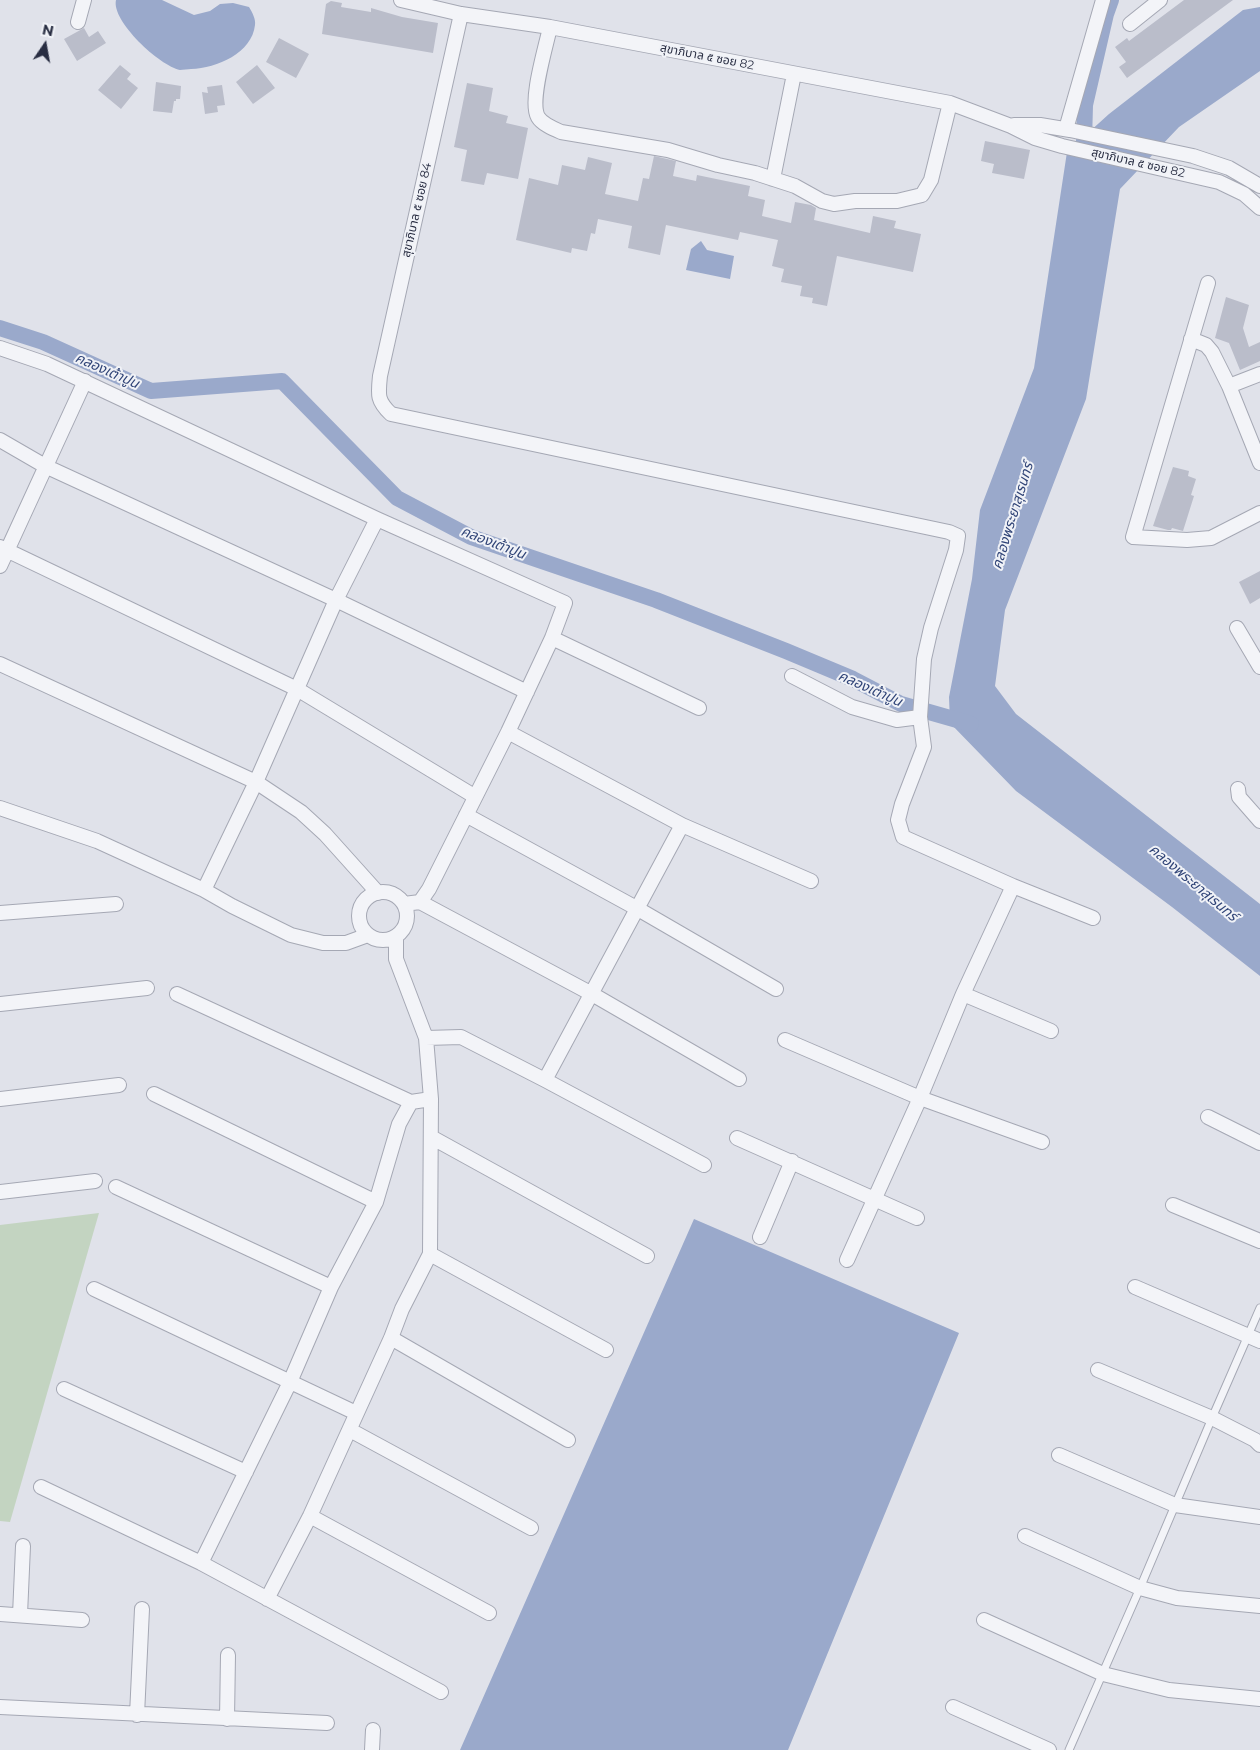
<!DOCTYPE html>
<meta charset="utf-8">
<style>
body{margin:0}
#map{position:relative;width:1260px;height:1750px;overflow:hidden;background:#e0e2ea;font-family:Montserrat,sans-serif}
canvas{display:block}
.north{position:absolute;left:20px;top:20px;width:50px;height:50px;-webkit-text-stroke:4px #f0f2f7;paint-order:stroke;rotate:12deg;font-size:14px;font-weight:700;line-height:20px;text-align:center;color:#282d42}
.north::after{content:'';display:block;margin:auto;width:18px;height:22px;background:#282d42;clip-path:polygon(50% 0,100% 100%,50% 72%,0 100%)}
</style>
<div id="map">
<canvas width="1260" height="1750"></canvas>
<div class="north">N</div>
</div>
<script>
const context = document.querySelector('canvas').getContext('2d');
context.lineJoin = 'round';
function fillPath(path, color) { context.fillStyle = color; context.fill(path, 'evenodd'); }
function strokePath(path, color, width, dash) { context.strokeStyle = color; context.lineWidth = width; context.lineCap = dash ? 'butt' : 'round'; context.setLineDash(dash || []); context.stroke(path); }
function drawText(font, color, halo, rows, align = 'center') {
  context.font = font + ' Montserrat,"Noto Sans Thai",sans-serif'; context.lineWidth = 4; context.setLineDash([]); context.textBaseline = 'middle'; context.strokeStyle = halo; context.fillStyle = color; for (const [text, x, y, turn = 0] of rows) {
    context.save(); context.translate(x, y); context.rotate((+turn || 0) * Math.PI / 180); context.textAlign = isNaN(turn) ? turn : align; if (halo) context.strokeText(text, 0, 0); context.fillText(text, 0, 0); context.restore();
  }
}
fillPath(new Path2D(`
 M99,1213l-89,309 -10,-1v-296z`), '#c3d4c1');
fillPath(new Path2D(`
 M116,0h46l32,15 16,-4 10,-7 13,-1 16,4c3,5 7,12 6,18 -3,28 -38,43 -64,44 -3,0 -8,1 -11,1 -20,-4 -69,-49 -64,-70z
 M1260,7v64l-81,56 -59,62 -34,210 -81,211 -10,76 21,28 244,190v72l-88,-69 -156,-116 -66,-68 -1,-26 23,-118 8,-69 54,-142 33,-216 42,-38 134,-104z
 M701,241l6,9 27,6 -4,23 -44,-9 5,-21z
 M694,1219l265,114 -171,417h-328z`), '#9aa9cb');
strokePath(new Path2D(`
 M1086,147l-2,-5 1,-37 21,-91 5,-14
 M0,328l43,14 108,49 131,-10 115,117 74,39 185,63 130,51 67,28 48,25 70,20`), '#9aa9cb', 16);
fillPath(new Path2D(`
 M1184,0h49l-106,78 -8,-11 7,-5 -11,-15 12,-9 2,3z
 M331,1l11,2 -1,4 30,5v-4l31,9 36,6 -5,30 -111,-19 4,-30z
 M84,28l5,9 9,-6 8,12 -29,18 -13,-22z
 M279,38l30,16 -13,24 -30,-16z
 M120,65l11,9 -4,5 11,9 -17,21 -23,-19z
 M257,65l18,23 -22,16 -17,-22z
 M156,82l25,4 -1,13h-4v2h-2l-2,12 -19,-2z
 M467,83l26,5 -4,23 19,5 -2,7 22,5 -10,51 -31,-6 -3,12 -23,-4 6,-31 -13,-3z
 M222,85l3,20 -8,1 1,6 -13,2 -3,-22 6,1 -1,-6z
 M985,141l45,9 -6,29 -32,-6 2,-9 -13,-3z
 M654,156l22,5 -3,15 23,5 1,-6 53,11 -2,10 17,4 -3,16 29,7 4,-21 16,3 5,3 -2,12 56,13 3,-17 23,5 -2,7 27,6 -8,38 -76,-16 -10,50 -15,-3 1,-5 -13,-2 2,-10 -21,-4 3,-13 -12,-3 6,-26 -38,-8 -2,8 -72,-15 -6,30 -32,-7 4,-22 -34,-7 -3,15 -4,-1 -4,18 -15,-3 -1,5 -55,-13 13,-62 29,7 4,-20 23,5 3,-13 24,6 -7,31 33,7 5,-23 6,1z
 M1226,297l23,8 -6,23 6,19 11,-5v19l-20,9 -11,-27 -14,-5z
 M1173,467l16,4 -1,5 8,3 -5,16 3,1 -11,35 -11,-3 -1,2h-3l-15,-4z
 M1260,571v27l-10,6 -11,-22z`), '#babdca');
const lane = new Path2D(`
 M1069,1750l71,-162 72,-170 48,-110`);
const street = new Path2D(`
 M401,0l60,14 89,13 400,76 61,23 24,12 27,8 157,36 25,12 16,14
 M461,14l-81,362c-2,19 -3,25 11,38l558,118 9,4 -2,14 -25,78 -7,31 -4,58 4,30 -22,57 -4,16 5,17 110,49 80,32
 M78,22l6,-22
 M1130,24l30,-24
 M550,27c-4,20 -21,74 -12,90 4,7 16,12 23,15l107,18 50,15 37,8 40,13 27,15 12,3 21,-3h42l25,-6 9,-15 19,-77
 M1014,125h26l30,5 123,26 36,12 31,18
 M1066,129l37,-129
 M773,179l21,-105
 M1208,283l-75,254 54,3 24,-2 49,-25
 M1191,339l15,6 6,7 17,34 31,77
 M0,348l47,16 330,155 188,84 -13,35 -44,94 -79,157 -9,13 -16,2
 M1229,386l31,-12
 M0,440l45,26 291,134 191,92
 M0,547l297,142 177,107
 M0,566l85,-185
 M1237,628l23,39
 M552,638l147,70
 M0,664l256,118 45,30 24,22 53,59
 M792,676l60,31 45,13 23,-3
 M508,732l174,93 -137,255
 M1238,789l1,8 21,24
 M0,808l97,33 107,49 28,16 59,29 32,8h23l22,-8
 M466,815l172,94 138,80
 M682,825l129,56
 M204,890l52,-108 80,-182 41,-81
 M359 916a24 24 0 1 1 48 0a24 24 0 1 1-48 0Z
 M420,902l172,92 147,85
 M0,913l116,-9
 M177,994l234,108
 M963,994l88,37
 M0,1004l147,-16
 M426,1038l35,-1 84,43 159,85
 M785,1040l135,58 122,44
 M154,1094l222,108
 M0,1099l119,-14
 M1208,1117l52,26
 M431,1137l216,119
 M737,1138l180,80
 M116,1187l215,100
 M0,1192l95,-11
 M1173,1205l87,36
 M760,1237l32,-76
 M430,1254l176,96
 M847,1260l73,-162 43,-104 50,-108
 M1135,1287l125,54
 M94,1289l262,124
 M391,1338l177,102
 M1098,1370l114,48 43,22 5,5
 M64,1389l182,83
 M350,1430l181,98
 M1059,1455l116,50 85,12
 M41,1487l160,76 240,129
 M310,1516l179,97
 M1025,1536l115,52 37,10 83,8
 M201,1563l89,-181 41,-95 45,-85 23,-78 12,-22 20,-3 -5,-61 -30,-79v-22
 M267,1599l43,-83 81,-178 11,-29 28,-55 1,-155
 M0,1614l82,6
 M20,1615l3,-69
 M984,1620l119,54 66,16 91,9
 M0,1707l327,16
 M953,1707l96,43
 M137,1715l5,-106
 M227,1719l1,-64
 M372,1750l1,-20`);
strokePath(lane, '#a5a8b4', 9);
strokePath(street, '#a5a8b4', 16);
strokePath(lane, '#f3f4f8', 7);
strokePath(street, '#f3f4f8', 14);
drawText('12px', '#282d42', '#f0f2f7', [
 ["สุขาภิบาล ๕ ซอย 82",707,57,11],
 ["สุขาภิบาล ๕ ซอย 82",1138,163,13],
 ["สุขาภิบาล ๕ ซอย 84",417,210,-77]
]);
drawText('italic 14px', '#304477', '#f0f2f7', [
 ["คลองเต้าปูน",107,371,24],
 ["คลองพระยาสุเรนทร์",1013,516,-73],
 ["คลองเต้าปูน",493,543,21],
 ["คลองเต้าปูน",870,689,24],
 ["คลองพระยาสุเรนทร์",1193,883,40]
]);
</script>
